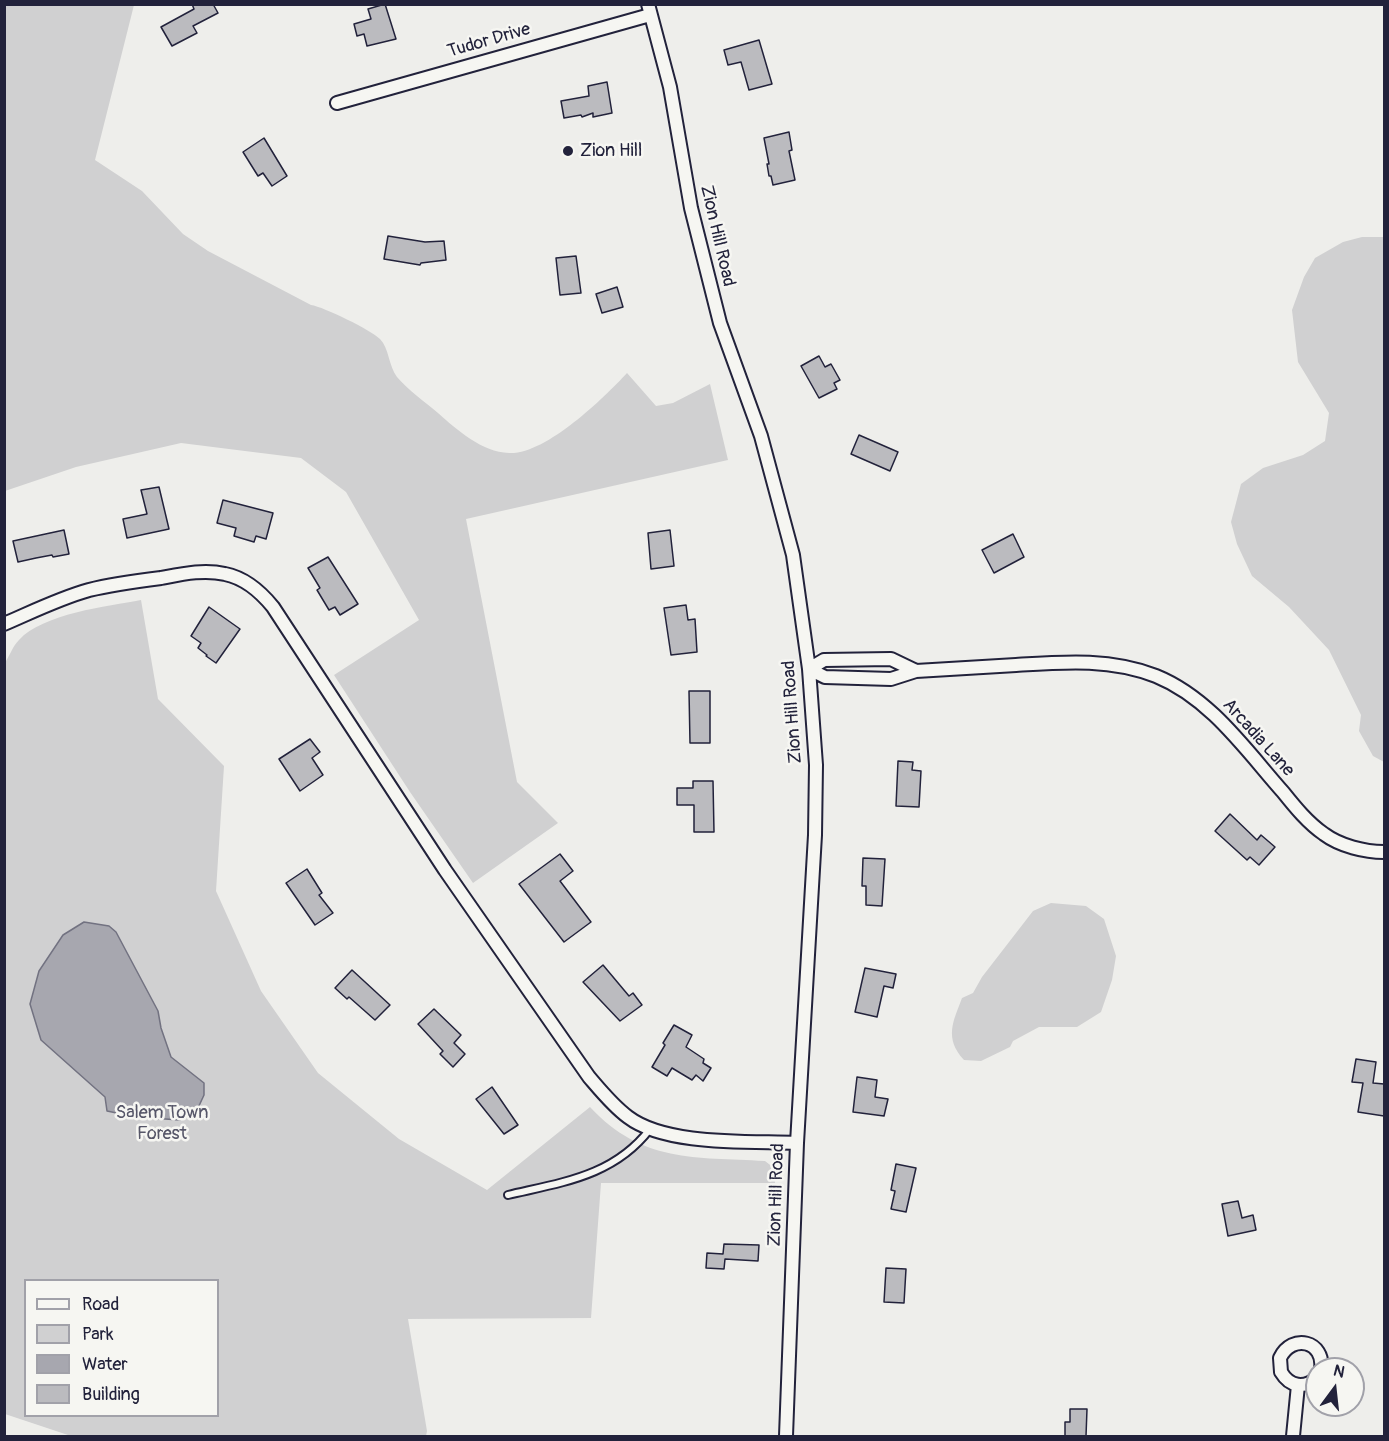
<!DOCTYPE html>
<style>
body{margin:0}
#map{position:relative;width:1389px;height:1441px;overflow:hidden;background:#eeeeeb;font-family:Pangolin,sans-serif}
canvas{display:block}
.frame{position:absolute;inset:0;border:6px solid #22223b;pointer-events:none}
.legend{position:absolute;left:24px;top:1279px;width:195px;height:138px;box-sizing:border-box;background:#f6f6f2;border:2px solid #a1a1a9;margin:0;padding:8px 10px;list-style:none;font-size:18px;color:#22223b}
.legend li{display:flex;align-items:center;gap:12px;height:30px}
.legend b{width:30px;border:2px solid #a1a1a9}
.north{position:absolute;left:1305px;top:1357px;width:60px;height:60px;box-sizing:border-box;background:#f6f6f2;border:2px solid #a1a1a9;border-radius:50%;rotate:15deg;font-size:16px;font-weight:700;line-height:24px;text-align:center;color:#22223b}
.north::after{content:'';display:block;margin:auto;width:21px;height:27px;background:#22223b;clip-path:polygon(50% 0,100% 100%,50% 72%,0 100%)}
</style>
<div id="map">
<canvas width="1389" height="1441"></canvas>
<div class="frame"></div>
<ul class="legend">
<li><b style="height:8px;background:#f6f6f2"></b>Road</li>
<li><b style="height:16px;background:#d0d0d1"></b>Park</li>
<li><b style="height:16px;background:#a7a7af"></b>Water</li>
<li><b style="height:16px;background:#bbbbbf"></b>Building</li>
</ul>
<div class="north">N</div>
</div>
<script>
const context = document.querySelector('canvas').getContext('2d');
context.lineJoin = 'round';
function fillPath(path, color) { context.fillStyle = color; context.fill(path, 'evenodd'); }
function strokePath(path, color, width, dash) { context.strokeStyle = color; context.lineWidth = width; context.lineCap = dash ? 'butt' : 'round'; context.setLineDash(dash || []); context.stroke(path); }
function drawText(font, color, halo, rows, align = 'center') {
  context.font = font + ' Pangolin,sans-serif'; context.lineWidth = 5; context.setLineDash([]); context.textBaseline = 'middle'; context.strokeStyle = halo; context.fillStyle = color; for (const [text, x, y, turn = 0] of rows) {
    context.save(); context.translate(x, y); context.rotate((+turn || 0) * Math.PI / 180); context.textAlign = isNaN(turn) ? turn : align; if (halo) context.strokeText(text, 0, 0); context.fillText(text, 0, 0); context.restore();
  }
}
fillPath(new Path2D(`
 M4,5h130l-39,155 47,31 41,43 25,17 103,54c13,2 60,25 69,34 9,9 9,28 17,38 11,13 28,25 41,36 19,17 44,39 71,40 36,2 94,-54 118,-80l29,33 17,-3 37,-19 18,76 -262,59 51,263 41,41 -85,60 -63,-91 -76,-117 85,-55 -73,-128 -45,-34 -120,-15 -105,24 -71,24z
 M1362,237h22v525l-11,-6 -14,-25 2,-16 -32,-65 -40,-43 -37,-31 -15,-32 -6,-22 10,-38 22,-16 40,-13 22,-14 4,-28 -31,-51 -6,-52 12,-33 11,-19 28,-16z
 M141,600l17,99 66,67 -8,125 45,100 57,82 81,66 88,51 103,-83c52,56 105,50 175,54l9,7 1,15h-174l-10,135 -183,1 19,112 -1,5h-355l-66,-22 -1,-750c6,-8 8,-17 15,-24 23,-26 89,-34 122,-40zM26,1280h192v136h-192z
 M1051,903l35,3 18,13 12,37 -4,24 -11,32 -24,15h-38l-26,14 -3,6 -29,14 -17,-1c-20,-22 -11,-38 -2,-62l11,-5 9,-16 51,-66z`), '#d0d0d1');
const water = new Path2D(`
 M84,922l25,4 7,6 42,79 3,17 10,29 33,26v12l-6,13 -18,12 -44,-3 -29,-6 -2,-14 -64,-57 -11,-36 9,-33 24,-36z`);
fillPath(water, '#a7a7af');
strokePath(water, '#727281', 1.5);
const building = new Path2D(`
 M192,4h21l5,9 -25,13 4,7 -25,13 -11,-19 33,-18z
 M385,4l11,35 -29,7 -3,-12 -7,2 -3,-12 17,-5 -3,-10z
 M759,40l13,44 -23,6 -8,-28 -13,3 -4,-15z
 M607,82l5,31 -19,4v-4l-11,4 -1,-2 -17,3 -3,-17 28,-5 -1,-10z
 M789,132l3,18 -3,1 6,29 -22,5 -2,-9h-2l-2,-12h2l-5,-26z
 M264,138l23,38 -15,10 -9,-13 -5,3 -15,-24z
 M388,236l37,6 19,-1 2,19 -25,3 -1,2 -36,-6z
 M576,256l5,37 -21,2 -4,-37z
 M617,287l6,20 -21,6 -6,-19z
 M819,356l6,11 6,-3 9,16 -6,3 3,6 -18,9 -18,-32z
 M859,435l39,17 -8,19 -39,-17z
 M159,487l10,42 -42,9 -4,-19 24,-5 -6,-24z
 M223,500l50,13 -7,26 -10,-3 -2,6 -20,-6 2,-8 -19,-5z
 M64,530l5,24 -16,3 -1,-2 -16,3 -18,4 -5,-21z
 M670,530l4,36 -23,3 -3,-36z
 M1013,534l11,23 -30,16 -12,-23z
 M328,557l30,47 -18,11 -5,-8 -6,3 -12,-20 3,-2 -12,-20z
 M686,605l2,15 7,-1 2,33 -26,3 -7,-47z
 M209,607l31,22 -24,34 -10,-7 1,-1 -9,-7 3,-5 -10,-7z
 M689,691h21v52h-20z
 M310,739l10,13 -8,6 11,17 -23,16 -21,-32z
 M898,761l15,1 -1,8 9,1 -2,36 -23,-1z
 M693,781h20l1,51h-20v-27h-17v-17h16z
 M1230,814l27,26 4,-5 14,12 -16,18 -9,-8 -3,3 -32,-29z
 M560,854l13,17 -13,10 31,41 -27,20 -45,-58z
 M863,858l22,1 -3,47 -16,-1v-19h-4z
 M307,869l15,24 -3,2 14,18 -18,12 -29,-42z
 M603,965l26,31 4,-3 9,12 -22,16 -37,-39z
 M865,968l31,6 -3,14 -9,-2 -7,31 -22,-5z
 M352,970l38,35 -15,15 -26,-23 -2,2 -12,-11z
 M434,1009l27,26 -7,8 11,11 -12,13 -13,-13 3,-3 -25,-27z
 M674,1025l18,10 -6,12 18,12 -1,4 8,5 -8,13 -7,-6 -4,5 -20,-12 -5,8 -15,-9 13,-22 -2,-2z
 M1356,1059l20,3 -3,21 11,1v32l-26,-4 5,-29 -11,-1z
 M857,1077l20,3 -2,17 13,2 -4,17 -31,-4z
 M492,1087l26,38 -14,9 -28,-35z
 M896,1164l20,4 -10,44 -15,-3 4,-18 -4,-1z
 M1238,1201l4,17 11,-3 3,15 -28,6 -6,-32z
 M724,1244l35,1 -1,16 -33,-2 -1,10 -18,-1 1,-15 16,1z
 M886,1268l20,1 -2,34 -20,-1z
 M1070,1409h17l-1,27h-21v-14h5z`);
fillPath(building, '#bbbbbf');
strokePath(building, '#22223b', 1.5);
const lane = new Path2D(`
 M508,1195c55,-13 106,-19 142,-66`);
const street = new Path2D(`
 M648,4l22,83 21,121 29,115 41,113 32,119 16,114 7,96 -1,70 -18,308 -11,293
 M337,103l313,-88
 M4,624c28,-12 56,-26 85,-34 24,-6 48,-9 72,-12 21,-4 43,-9 64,-4 20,4 35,17 48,33l172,263 144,207c12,14 24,29 39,40 38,29 121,24 169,26
 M809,669l16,8 66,2 25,-8c33,-2 66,-4 100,-6 47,-3 94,-7 140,11 54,22 89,73 127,116 12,15 25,31 41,42 16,12 41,18 60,18
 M809,669l15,-9 67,-1 25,12
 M1317,1378c-13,11 -27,9 -36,-6l-1,-14c12,-25 45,-17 41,11
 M1293,1436l5,-51`);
strokePath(lane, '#22223b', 10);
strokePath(street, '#22223b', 16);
strokePath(lane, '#f6f6f2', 6);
strokePath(street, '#f6f6f2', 12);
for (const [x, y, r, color] of [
 [568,151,6,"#22223b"]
]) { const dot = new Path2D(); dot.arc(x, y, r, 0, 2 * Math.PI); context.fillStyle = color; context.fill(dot); strokePath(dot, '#f6f6f2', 2); }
drawText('18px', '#22223b', '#f6f6f2', [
 ["Tudor Drive",489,41,-16],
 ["Zion Hill Road",717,236,77],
 ["Zion Hill Road",793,712,-94],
 ["Arcadia Lane",1258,738,48],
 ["Zion Hill Road",777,1195,-88]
]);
drawText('18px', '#22223b', '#f6f6f2', [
 ["Zion Hill",580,151]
], 'left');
drawText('18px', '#565668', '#f6f6f2', [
 ["Salem Town",162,1113],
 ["Forest",162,1134]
]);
</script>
